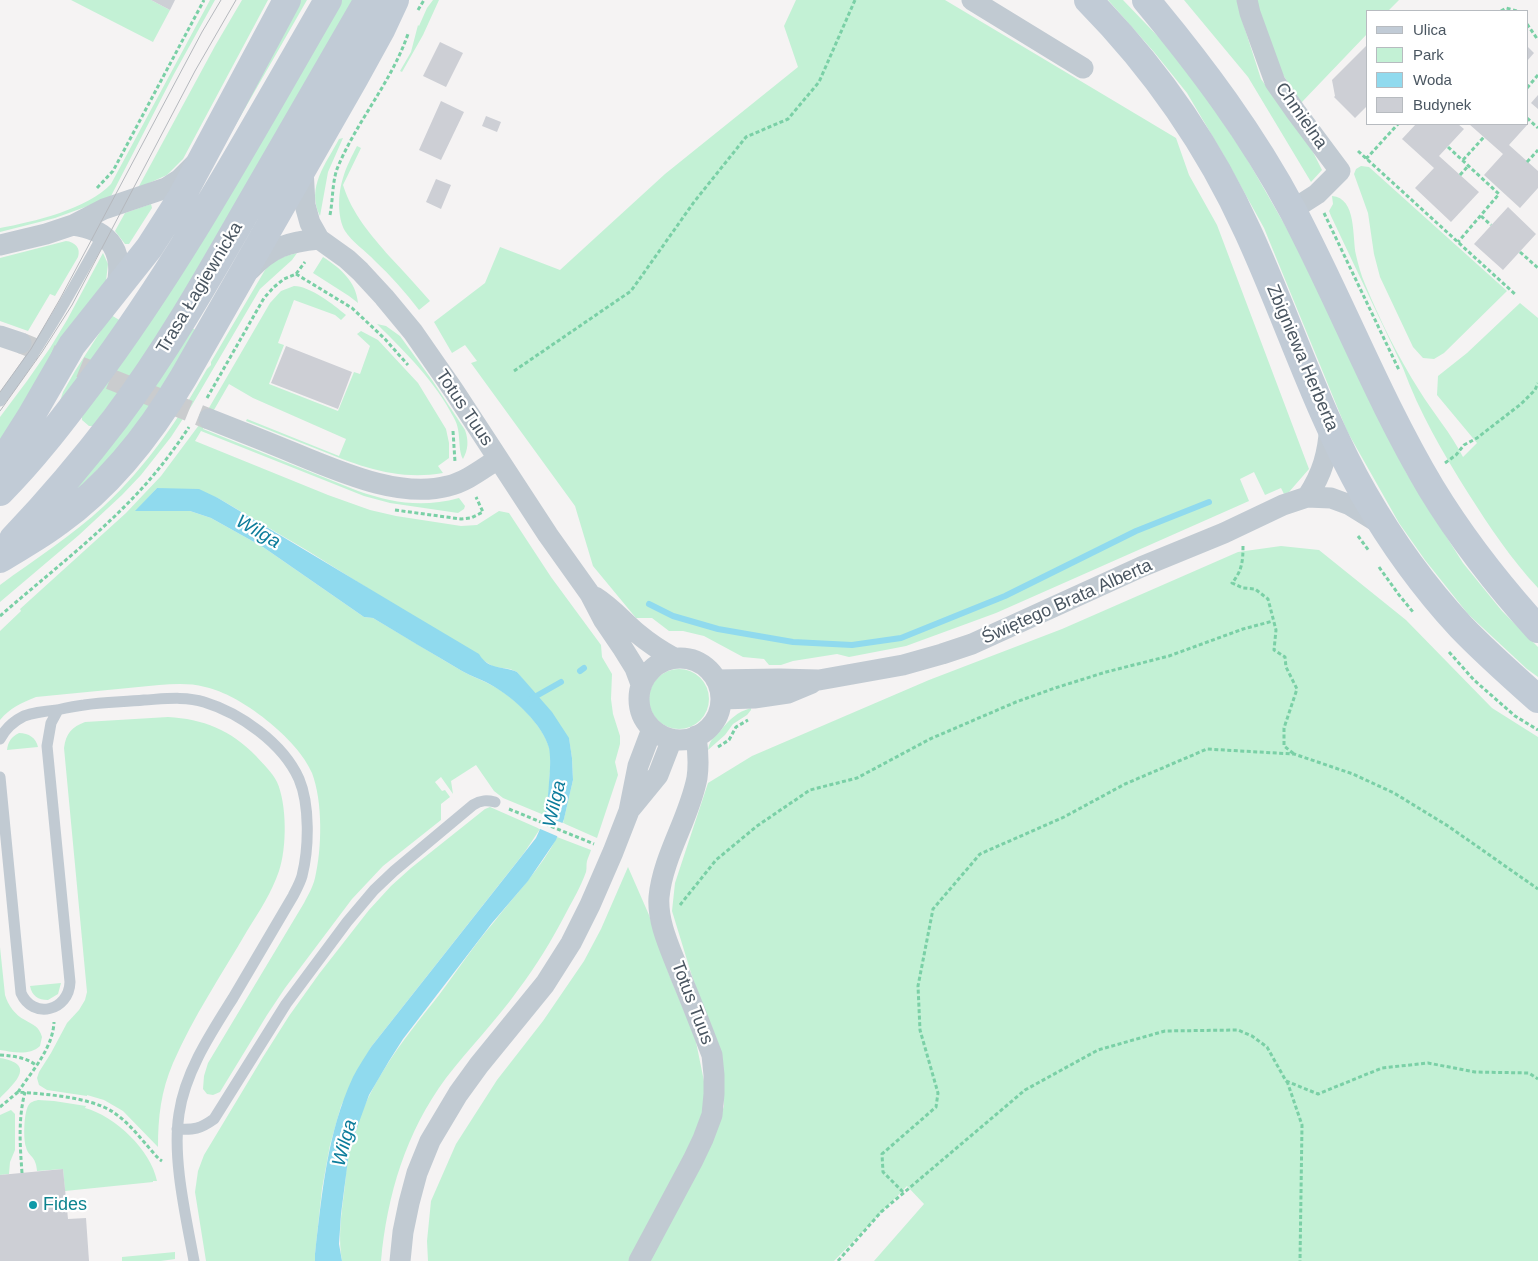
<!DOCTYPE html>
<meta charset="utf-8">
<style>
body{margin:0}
#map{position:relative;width:1538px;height:1261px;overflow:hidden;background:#f5f3f3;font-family:Arial,sans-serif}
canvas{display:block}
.legend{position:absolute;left:1366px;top:10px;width:162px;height:115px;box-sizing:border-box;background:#fff;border:1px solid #b7bbc0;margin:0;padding:6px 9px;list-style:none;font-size:15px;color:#4a5661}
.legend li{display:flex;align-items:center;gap:10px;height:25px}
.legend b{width:25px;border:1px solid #b7bbc0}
</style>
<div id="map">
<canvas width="1538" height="1261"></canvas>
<ul class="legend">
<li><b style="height:6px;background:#c1cbd6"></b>Ulica</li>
<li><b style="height:14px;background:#c3f1d5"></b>Park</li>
<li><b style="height:14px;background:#90daee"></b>Woda</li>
<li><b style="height:14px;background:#cdcfd5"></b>Budynek</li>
</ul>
</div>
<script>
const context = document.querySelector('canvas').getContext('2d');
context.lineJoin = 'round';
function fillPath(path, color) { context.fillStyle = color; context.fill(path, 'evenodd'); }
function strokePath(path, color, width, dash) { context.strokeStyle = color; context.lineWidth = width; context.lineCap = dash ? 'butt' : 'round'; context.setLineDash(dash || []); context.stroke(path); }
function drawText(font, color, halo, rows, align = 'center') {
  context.font = font + ' Arial,sans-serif'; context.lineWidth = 4.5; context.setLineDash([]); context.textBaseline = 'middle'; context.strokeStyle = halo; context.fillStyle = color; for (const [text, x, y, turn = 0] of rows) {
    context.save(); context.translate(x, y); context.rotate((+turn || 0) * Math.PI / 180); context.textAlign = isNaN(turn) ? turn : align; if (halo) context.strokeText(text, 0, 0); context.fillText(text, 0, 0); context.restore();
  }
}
fillPath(new Path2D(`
 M71,0h80l19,10 -17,32z
 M210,0h5l-41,74 -64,124 -55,20 -55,14v-4c33,-6 88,-19 111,-44z
 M242,0h26l-85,159 -16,16 -29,13 77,-142z
 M295,0h12l-91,159z
 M341,0h12l-122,213 -86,144 -52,69h-4l-7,-6v-3z
 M433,0h6l-16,35 -21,37 -2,-1 11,-19 7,-27 1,1 8,-18z
 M796,0h149l231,138 13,37 28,50 92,244 -20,23 -5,2 -3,-6 -16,7 -11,-23 -14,7 9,22 -253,112 -90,33 -57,11 -12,-3 -44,7 -12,4h-12l-5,-6 -21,-2 -39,-21 -21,-5h-14l-17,-13h-16l-43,-52 -18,-60 -104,-143 6,-2 -12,-16 -13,8 -18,-31 51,-39 15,-36 60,23 105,-96 133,-107 -14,-41z
 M1108,0h15l48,50 34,46 38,56 47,82 117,240 56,89 39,48 36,36v30l-11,-8 -59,-55 -43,-54 -26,-37 -52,-92 -83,-203 -41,-74 -36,-61 -33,-41z
 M1184,0h54l5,23 18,56 48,65 13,26 -11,12 -63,-105z
 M1255,0h144l-11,11h-21v23l-66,69 -28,-44z
 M343,138l-15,34 -8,44c-14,-29 6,-52 19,-77z
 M357,146l4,2 -18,37c9,29 28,50 47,72 14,15 27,29 40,44l-11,9c-13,-17 -28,-34 -44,-49 -9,-10 -23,-19 -30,-30 -8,-14 -7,-38 -2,-53 3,-11 9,-22 14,-32z
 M1361,166l8,1 138,124 -63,62 -10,6 -11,-1 -10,-11 -33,-70 -6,-23 -6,-41 -14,-39 2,-5z
 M1332,196c25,2 20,41 24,59 2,9 5,20 9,29 15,36 33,73 54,106 14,23 32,43 44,67l14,-14 -40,-48 1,-19 29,-23 53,-50 18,15v270c-27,-29 -49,-62 -70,-95 -25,-40 -49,-81 -65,-125l-72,-152 -2,-5 4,-7z
 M151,204l1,4 -23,36h-4l-10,-13 10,-18z
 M66,241c9,1 15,7 12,16l-23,39 -5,-2 -22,37 -28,-10v-63z
 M103,253l5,11 -2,17 -106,170v-34l27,-36 23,-33 17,-28z
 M297,253l-5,7 -32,29 -68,116 -21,32 -30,38 -19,20 -43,40 -79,67v-17c35,-26 72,-49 104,-79 43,-40 75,-87 103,-137l4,-4v-3l54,-92c8,-10 19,-14 32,-17z
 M323,257c17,11 33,24 35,46l-9,-7 -36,-23z
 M294,286c16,0 40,19 52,29l-5,5 -6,-5 -41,-15 -16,43 6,2 -15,39 69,27 16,-39 6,2 10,-28 -13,-12 4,-3 17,9 40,43 28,46 3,14v15l-11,8 5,7c-46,8 -84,-7 -126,-24 -24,-9 -47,-19 -71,-28l1,-2 92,37 7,-17 -93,-41 -24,-14 -26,45 155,62c35,12 64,17 101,7l6,8 -1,3 -6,4 -68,-10 -26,-7 -163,-65 -6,10 133,54 42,15 26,6 65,10 16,-1 22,-14 10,2 42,64 50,68 1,12 10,17 -1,25 2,15 7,22v8l-5,18 3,13 -21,63 -34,-15 10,-43 -1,-22 -3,-19 -52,-67 -7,-3 -16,-2 -186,-116 -90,-53 -61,-10 -21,23h54l21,7 52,29 101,70 9,1c30,18 59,35 89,53 10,6 21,9 31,15 21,11 49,38 56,61 3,11 1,24 0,35 0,10 0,24 -5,33l-41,-17 -9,-7 -18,-26 -25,16 2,13 -12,-17 -6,5 7,9 3,-1 5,7 -9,7v16l-58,46 -31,33 -67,89 -18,27 -47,77 -7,3 -6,-1 -4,-5 1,-13 4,-13 96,-160c4,-8 9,-16 11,-25 7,-29 8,-76 -3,-105 -14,-34 -72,-79 -107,-86 -15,-4 -30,-3 -46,-2l-123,12c-15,6 -26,11 -36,23v-89l21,-20 -1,-2 106,-96 35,-37 38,-51 71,-122 11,-12z
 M111,315l10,6 -61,80 3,-9 12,-21z
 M377,324l9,2 14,10 32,44 33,50c4,11 3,20 -2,29 -6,-11 -1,-27 -9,-41 -19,-37 -48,-65 -77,-94z
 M190,327l11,6 -53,88 -90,87z
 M1281,546l38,4 87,70 86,88 46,29v524h-664l50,-57 -17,-18 -73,75h-184l60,-114 14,-41 -4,-50 -29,-83 -19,-62 3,-28 33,-100 44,-27 177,-76 133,-51 176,-77z
 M649 699a30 30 0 1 1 60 0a30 30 0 1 1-60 0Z
 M751,708v2l-4,5 -14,9 -8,11 -17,15c2,-12 7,-12 13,-20 9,-11 16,-18 30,-22z
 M168,717c35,2 63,13 88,39 7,8 16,16 21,26 10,22 10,66 2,89 -7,21 -20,41 -32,60 -25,43 -54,86 -74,132 -12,28 -15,54 -15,84l-35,-36 -19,-11 -17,-5v1l-40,-6 -8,-5 -2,-7 2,-6 12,-19 16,-30 12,-13 6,-10 2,-8 -23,-244c2,-15 8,-21 21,-26z
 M19,733c10,0 17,5 19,14l-31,3c1,-8 4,-13 12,-17z
 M490,807l50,22 -16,24 -153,194 -30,59 -11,39 -8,44 -7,65v7h-109l-11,-69 3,-21 6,-16 59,-98 26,-41 30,-42 50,-64 22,-24 20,-18 74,-59z
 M557,837l34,13c-1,4 -3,7 -4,11 -1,4 0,7 -1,11 -5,14 -13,28 -20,41 -14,27 -30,53 -48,77 -22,31 -49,58 -72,88 -40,54 -59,117 -65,183h-39c-4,-23 -1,-45 2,-68 2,-14 2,-28 5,-41 15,-64 51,-108 90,-157 18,-24 35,-50 55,-73 21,-27 48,-55 63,-85z
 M628,867l21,48 21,62 25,60 11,54 -5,33 -72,137h-201l-1,-20 4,-40 25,-57 41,-64 46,-59 41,-60 17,-32z
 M0,947l5,48c3,10 10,20 20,25 8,5 14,6 17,17l-2,9c-11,10 -27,6 -40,4z
 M61,983l-3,11 -10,6c-10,0 -16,-4 -18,-14z
 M0,1058c36,6 16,24 0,40z
 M38,1100l16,1 32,5 -1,2c30,8 66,42 72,73h-4v1l-88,9 -2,-22 -26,2c-1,-16 -9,-14 -11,-24 -3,-9 -2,-33 2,-41 2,-4 6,-5 10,-6z
 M11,1110l4,4v36l-5,12 -1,12 -9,1v-60z
 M175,1252v7l-14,2h-39v-4z`), '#c3f1d5');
fillPath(new Path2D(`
 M157,488l42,1 19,9 187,112 74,44c10,17 23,11 38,18l35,40 17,26 3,20 1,22 -9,39 -8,21 -28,41 -36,42 -89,116 -14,22 -20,34 -11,30 -9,27 -8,62 -2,30 3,17h-27v-7c7,-60 12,-121 38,-177 5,-10 12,-20 18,-30l165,-209c9,-18 12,-36 13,-56 1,-11 2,-23 0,-34 -6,-23 -35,-50 -56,-62 -9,-6 -21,-9 -31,-15 -29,-17 -59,-35 -89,-53l-9,-1 -101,-70 -52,-29 -21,-7h-55z`), '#90daee');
fillPath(new Path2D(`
 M542,815l23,9 -6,13 -21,-9z`), '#f5f3f3');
strokePath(new Path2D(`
 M649,604l24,12 45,13 75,13 59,3 49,-7 104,-42 131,-65 73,-29
 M580,671l4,-3
 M531,699l30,-17`), '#90daee', 6);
fillPath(new Path2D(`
 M151,0h24l-5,10z
 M440,42l23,11 -17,34 -23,-11z
 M1367,45v61l-12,12 -21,-21 1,-1 -3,-16z
 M1527,46l7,7 -7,8z
 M1538,95v14l-7,-6z
 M441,101l23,11 -23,48 -22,-10z
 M486,116l15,6 -4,10 -15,-6z
 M1416,124h42l6,5 -25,27 40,36 -28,30 -36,-34 19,-20 -32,-29z
 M1469,124h59l-19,21 29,26v17l-18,20 -36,-33 19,-21z
 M436,179l15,6 -10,24 -15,-7z
 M1508,207l28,27 -33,36 -29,-26z
 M286,346l66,26 -14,37 -67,-26z
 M63,1169l5,50 18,-1 3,43h-89v-86z`), '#cdcfd5');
strokePath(new Path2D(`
 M21,343l188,76`), '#caccce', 21, [21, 11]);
strokePath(new Path2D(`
 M418,10l6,-10
 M1501,11l5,-3 11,3
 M1527,24l11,16
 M1527,88l11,-13
 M1527,118l11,10
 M1448,147l51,47 -41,48
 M1358,151l158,144
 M1366,159l32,-35
 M1463,160l21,-23
 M1527,162l11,-12
 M1460,175l8,-9
 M97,188l16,-17 91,-171
 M1324,213l75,157
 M330,215c3,-15 2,-31 7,-46 19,-47 54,-86 71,-135
 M1481,216l10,9
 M1520,252l18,16
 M296,274l56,34 32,30 24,27
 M514,371l117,-80 63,-89 52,-65 42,-18 31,-37 36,-82
 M207,398l57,-100 10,-11 10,-8 12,-5 9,-12
 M453,431l2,31
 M1445,463l11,-8 8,-10 13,-7 44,-34 14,-14 3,-7
 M395,510l66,9 10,-1 12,-6 -7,-15
 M1358,536l11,15
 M1243,546c0,15 -1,25 -11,37l11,5 12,1 13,10 8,31 -2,20 11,7 1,10 11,22 -13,39v18l10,8
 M1379,567l20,28 14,17
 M0,616c49,-43 102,-83 145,-131 16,-18 31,-38 44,-58
 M1449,652l25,28 41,36 23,14
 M718,747l11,-7 7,-13 12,-7
 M509,809l85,35
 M680,905l36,-45 41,-34 53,-36 47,-12 73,-39 86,-37 39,-14 51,-16 63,-16 74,-27 30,-8
 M0,1055c13,1 25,2 36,10
 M1287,1081l15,44 -2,136
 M18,1092c14,-21 35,-44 36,-70
 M0,1107l18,-15c27,2 72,5 95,20 18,12 31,31 46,47l3,2
 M22,1173c-2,-28 -4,-54 3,-81
 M903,1192l-20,-20 -1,-18 54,-47 2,-14 -18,-63 -2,-44 15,-77 47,-55 84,-37 61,-33 82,-35 87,5 59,20 41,19 54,33 90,63
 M838,1261l43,-49 144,-122 73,-40 67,-19 73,-1 14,6 15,11 19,34 32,13 64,-26 46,-5 47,9 54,1 9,6`), '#7ad0a6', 3, [4, 2.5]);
strokePath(new Path2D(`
 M0,401c40,-52 71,-109 103,-166
 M0,739c5,-10 14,-18 24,-23 11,-4 22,-5 33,-6 9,-2 18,-4 27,-5 19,-3 40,-3 60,-5 19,-1 42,-4 60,2 36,11 79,41 95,77 11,26 10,69 3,97 -2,7 -6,14 -9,20 -20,34 -40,68 -60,102 -22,35 -48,74 -54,116 -7,44 7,103 15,147
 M0,777l21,216c12,27 48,18 49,-11l-23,-236 4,-23 7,-13
 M177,1129c17,1 23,0 37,-10l72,-115 61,-82 27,-32 20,-19 79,-66c8,-5 14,-5 22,-3`), '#c1cad2', 11);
strokePath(new Path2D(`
 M972,0l111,68
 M1247,0l3,13 25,69 21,30 44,59 -23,23 -25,16
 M303,168l2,37 5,18 9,16 28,20 13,12 24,26 29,35 41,59 94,144 42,59 13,25 19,28 13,21 6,16
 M73,225c39,5 52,28 43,66
 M0,245l46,-11 27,-9 31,-16 62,-21 14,-9 14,-14
 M250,270c21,-23 38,-28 69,-31
 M0,336l21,7
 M209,419c28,11 56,22 85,34 45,18 105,46 154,33 18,-4 34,-17 50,-27
 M1307,497c16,-24 21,-44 23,-72
 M595,597c16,10 28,24 42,36 12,10 24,18 37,25
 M639 699a41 41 0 1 1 82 0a41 41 0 1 1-82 0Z
 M716,680l63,-1 40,1 84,-15 39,-11 30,-10 169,-77 83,-34 59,-28 24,-8 24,1 19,7 29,18
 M721,699l33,-1 34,-5 24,-10
 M631,808l27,-33 14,-36
 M400,1261l3,-29 6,-29 8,-30 13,-32 28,-47 21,-29 66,-81 26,-41 19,-38 23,-53 16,-41 9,-45 14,-37
 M639,1261l54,-101 10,-21 9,-24 2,-21v-19l-2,-20c-10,-26 -20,-52 -31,-78 -9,-25 -24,-53 -22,-80 4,-41 30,-78 38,-119 2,-14 1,-28 -1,-42`), '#c1cad2', 21);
strokePath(new Path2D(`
 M1088,0c66,67 121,146 160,232 40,87 69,179 116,262 27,47 60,93 97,133 24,25 51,49 77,72
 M1146,0c55,66 106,134 147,211 48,91 85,188 138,277 31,51 67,97 107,141
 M0,472l10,-23 21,-33 41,-71 77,-97 32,-50 106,-198
 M0,492c33,-33 61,-70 89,-107 91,-121 163,-254 239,-385
 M13,539c37,-39 71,-79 103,-121 49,-65 89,-135 129,-205 41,-71 82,-142 123,-213
 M0,559c19,-12 40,-23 58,-37 52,-37 93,-90 125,-144l171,-299 27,-49 14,-30`), '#c1cbd6', 28);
strokePath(new Path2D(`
 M0,392l31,-43 29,-50 142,-267 19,-32
 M0,411l42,-59 30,-47 123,-234 41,-71`), '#b5b8bd', 1);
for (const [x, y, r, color] of [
 [33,1205,5,"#0f9aa8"]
]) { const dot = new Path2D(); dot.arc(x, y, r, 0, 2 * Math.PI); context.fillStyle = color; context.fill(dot); strokePath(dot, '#fff', 2); }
drawText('18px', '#4a5661', '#fff', [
 ["Chmielna",1301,116,55],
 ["Trasa Łagiewnicka",200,288,-59],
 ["Zbigniewa Herberta",1302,358,67],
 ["Totus Tuus",464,408,56],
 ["Świętego Brata Alberta",1067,602,-24],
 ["Totus Tuus",692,1003,69]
]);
drawText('18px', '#0d838f', '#fff', [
 ["Fides",43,1205]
], 'left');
drawText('italic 19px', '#0c7c9b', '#fff', [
 ["Wilga",258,532,30],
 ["Wilga",555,804,-77],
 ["Wilga",345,1143,-75]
]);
</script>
